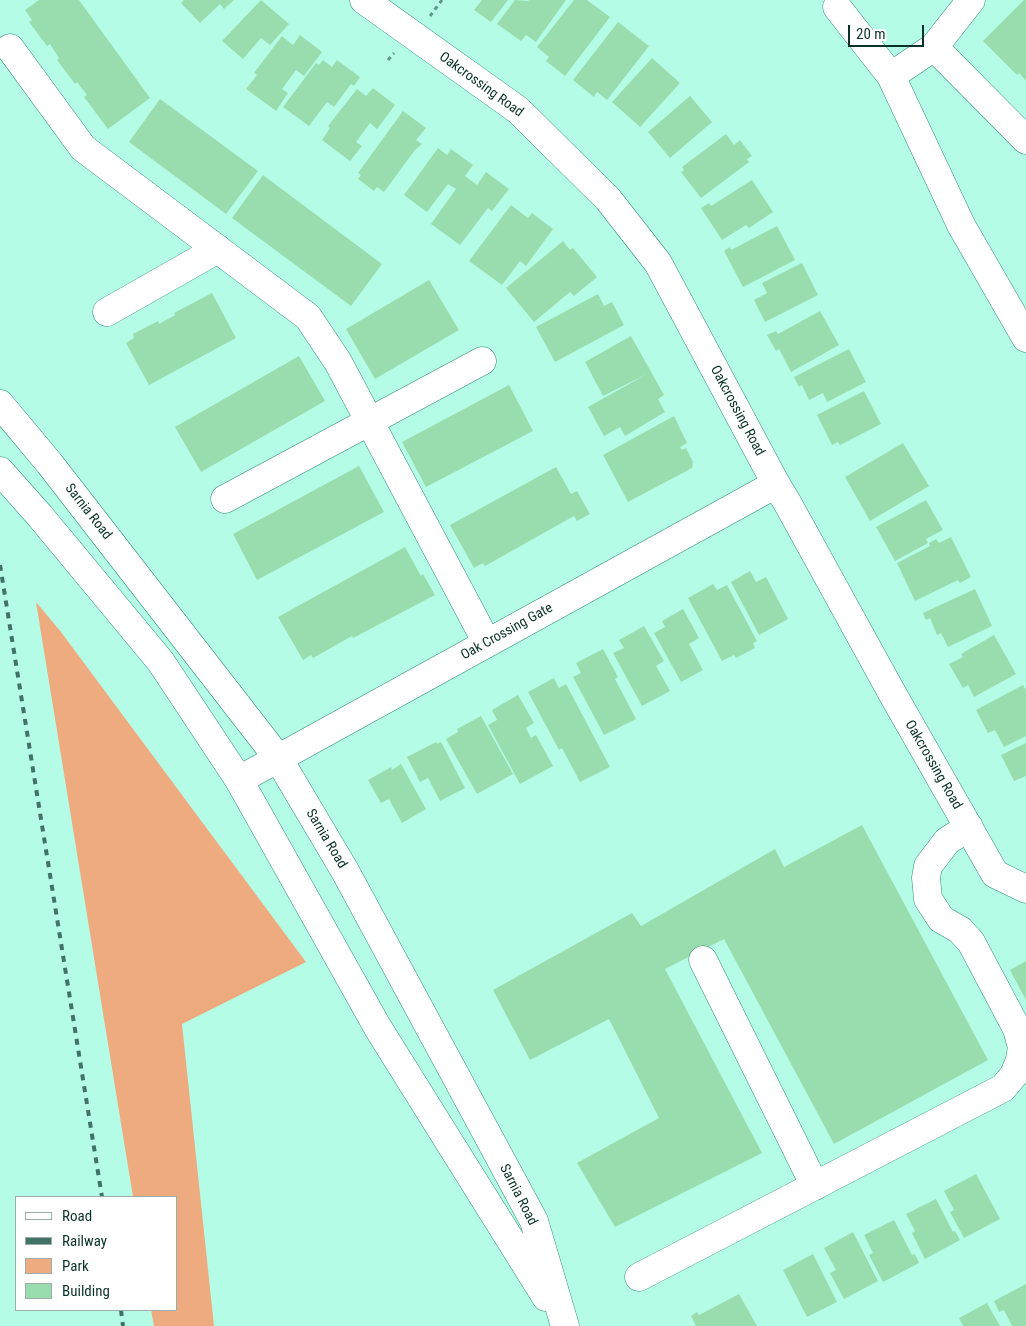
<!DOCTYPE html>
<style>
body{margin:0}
#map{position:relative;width:1026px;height:1326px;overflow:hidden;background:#b5fce7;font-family:"Roboto Condensed",sans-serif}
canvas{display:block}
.legend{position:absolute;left:15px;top:1196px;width:162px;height:115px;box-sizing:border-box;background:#fff;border:1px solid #9dada9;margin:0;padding:6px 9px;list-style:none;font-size:15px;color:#0a3228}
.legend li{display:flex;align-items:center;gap:10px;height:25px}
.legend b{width:25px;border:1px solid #9dada9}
.scale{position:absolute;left:848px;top:25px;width:76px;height:22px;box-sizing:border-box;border:2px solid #0a3228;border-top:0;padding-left:6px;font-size:15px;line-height:18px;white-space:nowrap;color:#0a3228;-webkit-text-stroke:4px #fff;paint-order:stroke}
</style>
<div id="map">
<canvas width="1026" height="1326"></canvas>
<ul class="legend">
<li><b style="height:6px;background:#fff"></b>Road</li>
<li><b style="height:6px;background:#407265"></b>Railway</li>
<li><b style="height:14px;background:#efab80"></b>Park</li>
<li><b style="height:14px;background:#99ddae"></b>Building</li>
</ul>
<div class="scale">20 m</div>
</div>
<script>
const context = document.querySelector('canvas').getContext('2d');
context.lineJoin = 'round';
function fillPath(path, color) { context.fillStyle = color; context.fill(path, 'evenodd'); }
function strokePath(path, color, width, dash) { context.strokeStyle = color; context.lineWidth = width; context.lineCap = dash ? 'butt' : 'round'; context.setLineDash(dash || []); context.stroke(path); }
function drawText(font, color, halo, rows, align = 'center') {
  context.font = font + ' "Roboto Condensed",sans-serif'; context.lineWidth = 4; context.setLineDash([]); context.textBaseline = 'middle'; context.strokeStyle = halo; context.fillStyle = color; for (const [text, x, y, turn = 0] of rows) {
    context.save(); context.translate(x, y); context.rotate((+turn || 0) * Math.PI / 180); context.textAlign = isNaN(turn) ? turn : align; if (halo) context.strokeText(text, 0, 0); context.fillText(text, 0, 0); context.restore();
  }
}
fillPath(new Path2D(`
 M36,602l25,30 245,330 -124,62 32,302h-60l-3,-16h25v-113h-43z`), '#efab80');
fillPath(new Path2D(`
 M39,0h40l71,98 -42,31 -24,-32 3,-2 -10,-13 -2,2 -18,-24 2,-2 -9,-14 -3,2 -18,-24 3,-2 -7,-10z
 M184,0h50l-10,9 -4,-5 -20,19 -19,-20z
 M261,0l28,24 -19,21 -9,-7 -18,21 -21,-18z
 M482,0h26l-17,22 -17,-12z
 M515,0l13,1 1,-1h37l-30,42 -10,-7 -5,6 -24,-17z
 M574,0h13l23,17 -45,59 -19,-15 3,-4 -12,-10z
 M1024,0h2v81l-7,-8 -2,2 -34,-34z
 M618,22l31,24 -42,54 -10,-8 -3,5 -21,-17z
 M300,35l22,17 -18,24 -8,-6 -14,19 6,4 -12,18 -30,-22 11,-14 -3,-2 28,-37 11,9z
 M652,58l28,25 -40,44 -28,-25z
 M323,60l9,7 5,-7 23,17 -6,9 -3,-2 -17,23 -7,-5 -18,24 -26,-19 33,-44 3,2z
 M373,88l22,17 -18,24 -7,-6 -14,19 6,4 -12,15 -28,-21 8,-12 -2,-2 29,-37 9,7z
 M690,96l22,26 -42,36 -22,-26z
 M160,99l98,72 -32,43 -97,-72z
 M403,111l23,17 -10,12 6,4 -7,6 -31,42 -7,-5 -3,4 -16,-12 3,-4 -3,-2z
 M726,134l8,11 6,-5 12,16 -5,3 2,3 -48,36 -20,-26 3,-2 -2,-3z
 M438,148l9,7 4,-6 22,16 -8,11 12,9 9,-13 23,17 -17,22 -4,-3 -28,37 -29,-21 25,-35 -8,-5 -21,28 -23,-17z
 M263,175l119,89 -31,42 -119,-88z
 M752,180l21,32 -24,16 -3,-3 -24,15 -21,-32 8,-5 2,3z
 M511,205l17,13 4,-5 21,16 -27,37 -6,-5 -18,24 -33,-24z
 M777,226l18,34 -52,27 -19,-36 6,-4 1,3z
 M563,241l7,9 3,-2 24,29 -23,19 -4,-4 -36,30 -28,-34z
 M802,263l16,32 -53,27 -11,-22 13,-7 -5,-10z
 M429,280l30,50 -84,49 -29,-50z
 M212,293l24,45 -87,47 -23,-42 8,-5 -1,-4 25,-13 1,3 16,-9 -1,-2z
 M598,294l6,12 8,-4 12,23 -69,37 -19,-35z
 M820,311l19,34 -48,27 -12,-23 -3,2 -9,-16 9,-4 2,3z
 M631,336l33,59 -6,4 7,13 -40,24 -5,-9 -16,9 -16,-29 59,-33 -44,22 -18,-34z
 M849,349l17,33 -39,20 -4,-9 -14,7 -7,-15 -3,2 -5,-10z
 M299,356l26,45 -124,71 -26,-45z
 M509,385l24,46 -107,56 -24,-45z
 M864,391l17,33 -41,21 -2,-3 -6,3 -15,-30z
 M674,416l13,27 -7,4 2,3 4,-2 7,14 -1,6 -64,34 -25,-47z
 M903,443l26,43 -59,35 -25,-44z
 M359,466l25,46 -127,68 -24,-46z
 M556,467l15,27 6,-3 13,23 -13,7 -3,-5 -89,50 -2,-3 -9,5 -24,-43z
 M926,500l17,30 -17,9 2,4 -33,18 -19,-34z
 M951,537l20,40 -11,6 -2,-3 -43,21 -18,-38 33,-17 -1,-3 7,-4 3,4z
 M405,547l16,29 2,-2 12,21 -82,43 -1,-2 -39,22 -2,-3 -8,5 -25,-43z
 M750,571l6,11 10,-5 22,42 -29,16 -28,-53z
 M713,584l4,6 10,-5 30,56 -4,2 2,5 -19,10 -2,-3 -12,6 -34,-63z
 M975,589l17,37 -44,21 -7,-14 -4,2 -7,-17 -4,2 -3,-7z
 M683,609l16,29 -10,6 14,26 -22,12 -27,-49 11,-6 -3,-6z
 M644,626l20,35 -8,5 14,25 -28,15 -29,-53 11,-5 -5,-8z
 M994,635l22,39 -42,23 -6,-12 -5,3 -14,-24 14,-7 -2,-3z
 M603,649l15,28 -3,2 21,40 -32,16 -31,-58 8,-4 -5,-10z
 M554,678l5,10 7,-4 44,83 -30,15 -18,-34 -3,2 -31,-58z
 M1023,685l3,5v46l-22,11 -9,-17 -7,3 -12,-23z
 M518,695l16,28 -8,5 5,10 5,-3 17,31 -33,18 -32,-59 9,-5 -5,-10z
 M481,716l32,58 -36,20 -31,-55 12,-7 -1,-3z
 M436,742l1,2 4,-2 24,46 -25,13 -12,-23 -8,4 -13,-25z
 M1026,743v33l-12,5 -13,-26z
 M401,764l25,45 -24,14 -13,-24 -8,4 -13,-23 23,-13 1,3z
 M862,825l126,235 -154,84 -110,-205 -59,30 97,184 -147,74 -38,-64 82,-45 -50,-99 -79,41 -37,-70 139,-77 9,13 134,-77 9,18z
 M1026,961v39l-16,-30z
 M976,1174l24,45 -36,19 -14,-26 4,-2 -10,-19z
 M936,1199l17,33 2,-1 5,9 -35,19 -13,-26 3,-2 -9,-17z
 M894,1220l18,35 3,-1 4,9 -36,19 -14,-27 4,-2 -9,-18z
 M853,1232l25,49 -34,18 -14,-26 6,-3 -12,-22z
 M813,1254l24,48 -30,15 -24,-47z
 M1026,1284v42h-14l-8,-16 -5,2 -5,-11z
 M739,1294l18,32h-61l-5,-10 6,-4 2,3z
 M987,1303l13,23h-37l-4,-8z`), '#99ddae');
const minor = new Path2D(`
 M364,0l154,110 90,89 50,64 118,221 12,20 104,189 103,181 31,15
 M971,0l-37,47 92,93
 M837,7l54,69 70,149 65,113
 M10,48l73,100 225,169 30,45 149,281
 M891,76l43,-29
 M107,312l111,-63
 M225,499l257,-138
 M239,780l537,-296
 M703,960l112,226
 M639,1277l364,-189 11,-13 6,-15 2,-13 -5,-18 -46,-87 -11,-12 -19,-11 -13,-20 -2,-21 2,-12 19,-25 22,-14`);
const major = new Path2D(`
 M0,404l50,60 228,294 67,113 189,350 31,105
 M0,471l40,45 121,146 78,118 139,248 168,269`);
strokePath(minor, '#2e8d76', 29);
strokePath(major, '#2e8d76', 29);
strokePath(new Path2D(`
 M430,16l12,-16
 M388,60l6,-7`), '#5f9787', 3, [4, 4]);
strokePath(minor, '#fff', 28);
strokePath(major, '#fff', 28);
strokePath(new Path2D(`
 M0,565l102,632
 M121,1310l2,16`), '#407265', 4, [6, 6]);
drawText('14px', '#0a3228', '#fff', [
 ["Oakcrossing Road",481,85,36],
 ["Oakcrossing Road",737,411,62],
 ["Sarnia Road",88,512,52],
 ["Oak Crossing Gate",507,632,-29],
 ["Oakcrossing Road",933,765,60],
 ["Sarnia Road",326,839,59],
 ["Sarnia Road",518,1195,63]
]);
</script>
